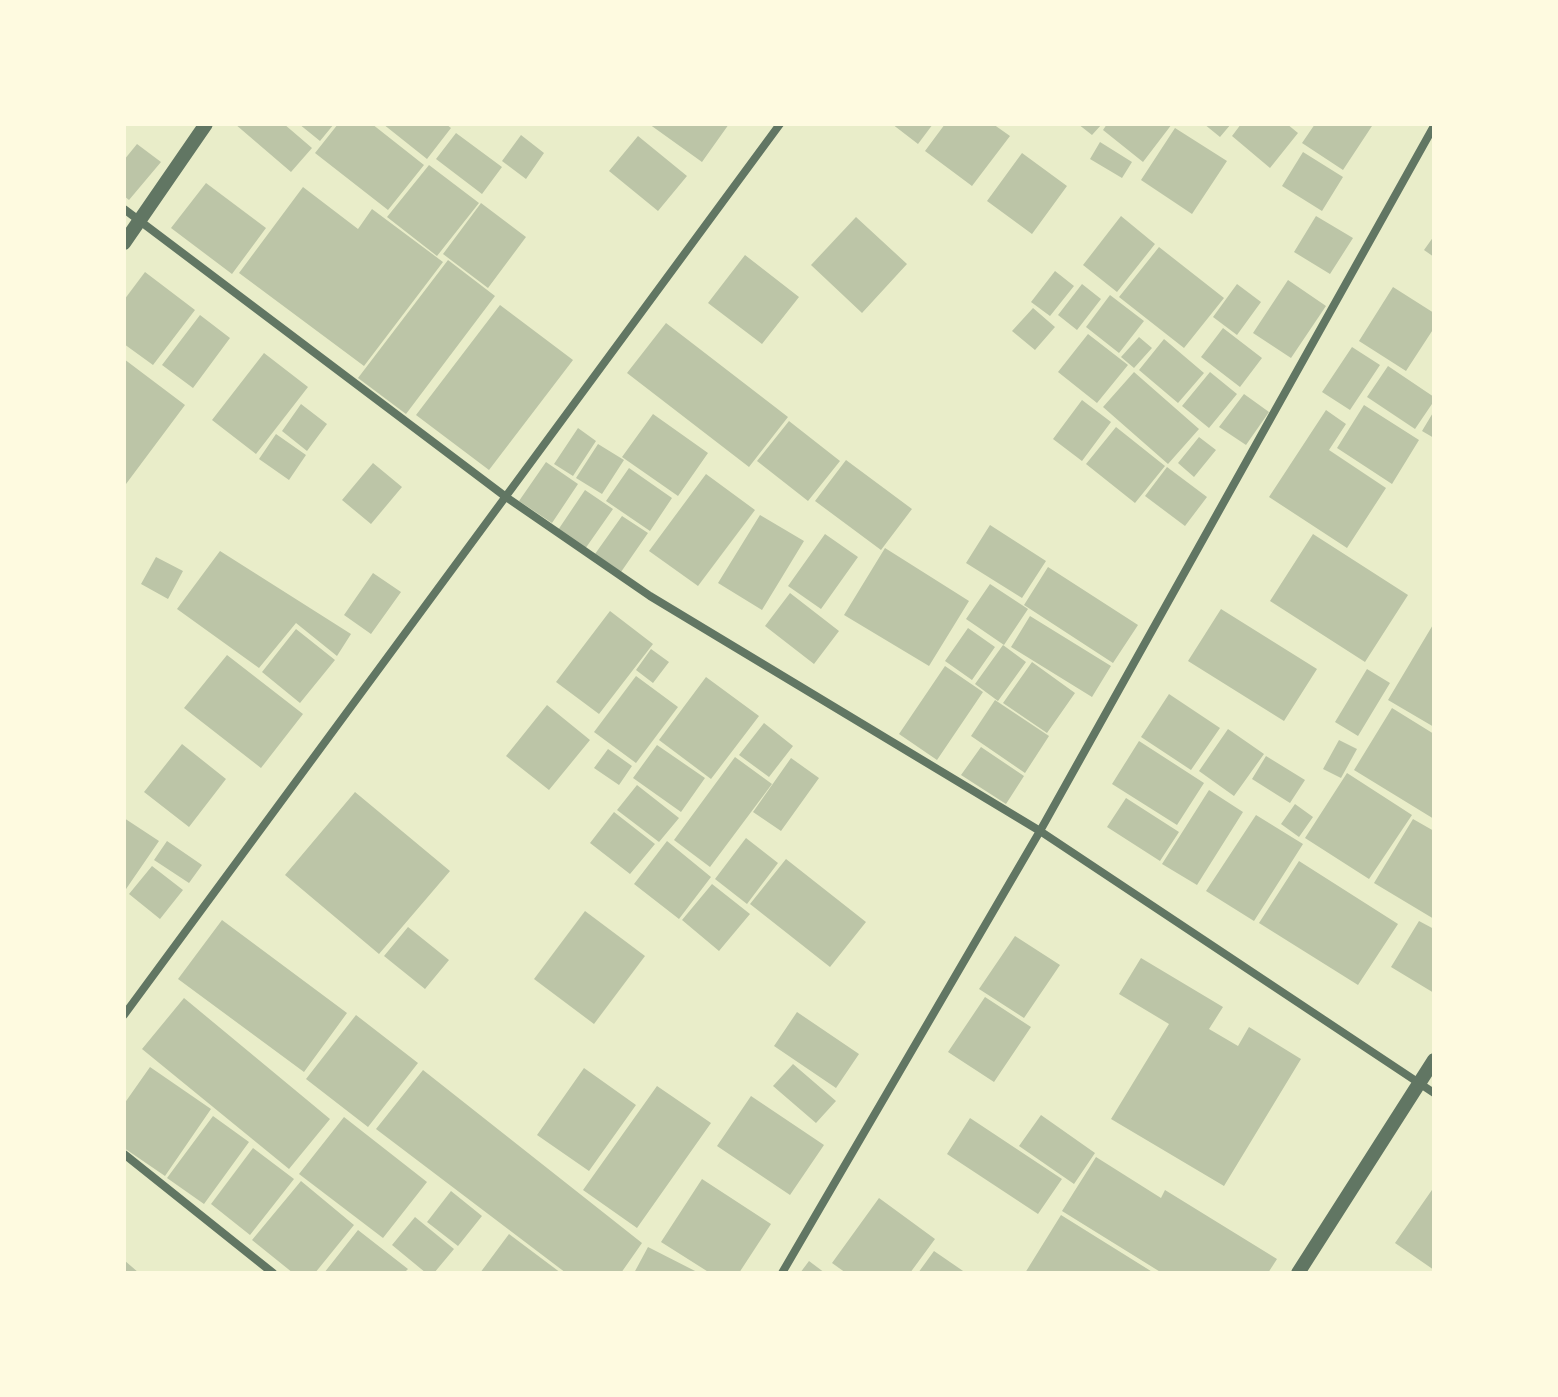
<!DOCTYPE html>
<style>
body{margin:0}
#map{position:relative;width:1558px;height:1397px;overflow:hidden;background:#e9edc9;font-family:"Nunito Sans",sans-serif}
canvas{display:block}
.frame{position:absolute;inset:0;border:126px solid #fefae0;pointer-events:none}
</style>
<div id="map">
<canvas width="1558" height="1397"></canvas>
<div class="frame"></div>
</div>
<script>
const context = document.querySelector('canvas').getContext('2d');
context.lineJoin = 'round';
function fillPath(path, color) { context.fillStyle = color; context.fill(path, 'evenodd'); }
function strokePath(path, color, width, dash) { context.strokeStyle = color; context.lineWidth = width; context.lineCap = dash ? 'butt' : 'round'; context.setLineDash(dash || []); context.stroke(path); }
fillPath(new Path2D(`
 M235,124h49l28,24 -21,24z
 M299,124h35l-14,17z
 M338,124h34l52,41 -36,45 -73,-57z
 M383,124h63l5,4 -24,31z
 M649,124h80l-27,38z
 M892,124h41l-15,20z
 M945,124h48l17,12 -38,50 -47,-35z
 M1078,124h24l-10,11z
 M1107,124h65l-29,38 -40,-32z
 M1204,124h27l-11,13z
 M1241,124h46l11,9 -28,35 -38,-32z
 M1315,124h53l4,2 -29,44 -41,-27z
 M1175,128l52,33 -35,53 -51,-34z
 M456,133l46,34 -20,27 -46,-35z
 M521,135l23,18 -18,26 -24,-18z
 M638,136l49,40 -29,35 -49,-40z
 M1100,142l32,20 -10,16 -32,-19z
 M137,144l24,18 -32,38 -5,-4v-36z
 M1303,152l40,25 -21,34 -40,-25z
 M1022,153l45,33 -35,48 -45,-33z
 M429,165l50,38 -42,53 -50,-39z
 M206,183l60,45 -34,46 -61,-46z
 M303,187l55,42 14,-20 71,53 -79,104 -125,-93z
 M481,203l45,34 -38,51 -45,-34z
 M1121,216l34,28 -38,48 -34,-27z
 M1316,216l37,22 -23,36 -36,-22z
 M856,217l51,47 -45,49 -51,-48z
 M1434,236v21l-10,-7z
 M1159,247l65,51 -40,50 -65,-51z
 M745,255l54,42 -37,47 -54,-41z
 M448,260l47,36 -89,118 -48,-36z
 M1055,271l19,15 -24,30 -19,-14z
 M145,272l50,38 -42,55 -29,-21v-44z
 M1288,280l38,26 -35,52 -38,-25z
 M1082,284l19,15 -24,31 -19,-15z
 M1237,284l24,18 -24,33 -24,-18z
 M1393,287l41,26v15l-28,43 -47,-30z
 M1110,295l34,26 -25,32 -33,-26z
 M500,305l73,55 -84,110 -73,-55z
 M1033,308l22,19 -20,23 -23,-19z
 M200,315l30,23 -37,50 -31,-23z
 M666,323l122,94 -39,50 -122,-94z
 M1223,328l39,30 -22,29 -39,-30z
 M1088,334l40,31 -31,38 -39,-31z
 M1139,337l13,11 -18,20 -13,-11z
 M1164,339l40,34 -26,30 -39,-33z
 M1352,347l28,18 -30,45 -28,-18z
 M264,353l44,34 -52,67 -44,-34z
 M124,359l61,46 -59,79 -2,-2z
 M1388,366l46,31v4l-19,28 -48,-32z
 M1134,372l65,57 -31,35 -65,-57z
 M1210,372l27,22 -28,34 -27,-22z
 M1244,394l25,18 -23,33 -27,-18z
 M1082,400l29,22 -29,39 -29,-22z
 M301,404l26,20 -20,27 -25,-20z
 M1364,405l55,35 -27,44 -55,-36z
 M1326,410l20,14 -17,26 57,38 -39,60 -78,-51z
 M1434,411v27l-12,-7z
 M653,414l55,39 -30,43 -56,-39z
 M789,421l51,40 -32,40 -51,-40z
 M1116,427l49,39 -30,37 -49,-39z
 M578,428l18,13 -23,35 -19,-12z
 M276,434l30,21 -17,25 -30,-21z
 M1199,437l17,13 -22,27 -16,-14z
 M598,444l26,16 -22,34 -26,-16z
 M846,460l66,49 -31,41 -66,-49z
 M546,462l32,22 -26,39 -33,-22z
 M373,463l29,24 -31,37 -29,-24z
 M1167,467l40,30 -22,29 -40,-30z
 M629,468l43,30 -22,33 -44,-30z
 M706,474l49,36 -57,76 -49,-35z
 M585,490l28,19 -28,40 -27,-19z
 M760,515l44,26 -42,69 -44,-27z
 M622,516l26,17 -27,39 -26,-18z
 M990,525l56,36 -24,37 -56,-35z
 M825,534l33,23 -37,52 -33,-23z
 M1313,534l95,61 -43,67 -95,-61z
 M885,548l84,53 -40,65 -85,-51z
 M220,551l131,83 -14,22 -41,-33 -37,45 -82,-59z
 M156,557l27,14 -15,28 -27,-15z
 M1048,567l90,58 -25,38 -89,-58z
 M373,573l28,19 -30,42 -27,-19z
 M990,584l38,25 -24,36 -38,-26z
 M790,593l49,38 -25,33 -49,-38z
 M1221,609l96,60 -33,52 -96,-60z
 M610,611l43,33 -54,70 -43,-32z
 M1030,616l81,50 -19,31 -81,-50z
 M1434,623v104l-46,-27z
 M968,628l27,19 -23,33 -27,-19z
 M296,629l39,31 -35,43 -38,-31z
 M1003,645l23,17 -28,39 -23,-17z
 M651,649l18,13 -16,21 -17,-13z
 M227,655l76,59 -42,54 -77,-60z
 M1032,662l43,31 -28,40 -44,-30z
 M945,666l38,26 -46,68 -38,-26z
 M1367,669l23,14 -32,53 -23,-14z
 M636,676l42,31 -42,56 -42,-31z
 M706,677l53,39 -48,63 -52,-39z
 M1169,694l51,34 -29,42 -50,-33z
 M995,700l54,36 -24,37 -54,-37z
 M547,705l43,35 -41,50 -43,-34z
 M1392,708l42,26v85l-80,-49z
 M764,723l29,23 -24,31 -30,-22z
 M1228,729l36,25 -30,42 -35,-25z
 M1339,740l18,9 -16,29 -18,-9z
 M1139,741l65,42 -27,42 -65,-41z
 M182,744l44,35 -37,48 -45,-35z
 M657,745l48,33 -24,34 -48,-34z
 M981,747l43,29 -18,28 -45,-29z
 M608,749l24,17 -13,19 -25,-17z
 M1266,756l39,24 -15,23 -38,-24z
 M735,757l37,27 -62,83 -36,-27z
 M791,758l28,20 -38,53 -28,-19z
 M1347,773l65,42 -43,64 -64,-41z
 M637,785l42,33 -20,24 -42,-32z
 M1209,790l34,22 -46,73 -35,-21z
 M355,792l95,79 -71,83 -94,-79z
 M1126,798l53,34 -19,29 -53,-34z
 M1295,804l18,13 -14,20 -18,-13z
 M614,812l41,32 -25,30 -40,-31z
 M1256,815l47,29 -49,77 -48,-30z
 M124,818l35,23 -35,51z
 M1413,819l21,12v88l-60,-36z
 M746,838l32,25 -31,41 -32,-25z
 M167,841l35,24 -13,18 -35,-23z
 M667,841l44,36 -32,42 -45,-35z
 M786,859l80,63 -36,45 -80,-63z
 M1299,861l99,63 -40,61 -99,-62z
 M152,866l31,24 -23,29 -31,-25z
 M712,884l38,30 -31,37 -37,-31z
 M585,911l60,45 -51,68 -60,-45z
 M222,920l125,93 -43,59 -126,-93z
 M1419,921l15,8v64l-43,-26z
 M408,927l41,33 -24,29 -41,-33z
 M1015,936l45,29 -36,53 -45,-29z
 M1141,958l82,49 -14,22 29,17 11,-19 52,32 -77,127 -113,-67 58,-95 -50,-30z
 M985,997l46,30 -37,55 -46,-30z
 M184,998l146,121 -41,50 -147,-120z
 M797,1012l62,42 -23,34 -62,-42z
 M356,1015l62,48 -50,64 -62,-48z
 M793,1064l43,37 -20,22 -43,-37z
 M150,1067l61,42 -46,67 -41,-28v-44z
 M584,1068l52,37 -47,66 -52,-36z
 M423,1070l219,173 -21,30h-55l-190,-144z
 M657,1086l54,37 -74,105 -54,-38z
 M751,1096l73,49 -34,50 -73,-49z
 M1041,1115l54,38 -21,31 -55,-38z
 M213,1116l36,26 -45,62 -37,-26z
 M344,1117l83,65 -44,56 -84,-64z
 M970,1118l92,61 -24,35 -91,-60z
 M253,1148l41,31 -44,56 -39,-31z
 M1096,1157l65,41 4,-8 112,69 -9,14h-106l-100,-62z
 M702,1179l69,45 -32,49h-29l-49,-31z
 M301,1181l53,44 -39,48h-22l-41,-33z
 M1434,1187v83l-39,-27z
 M451,1191l31,25 -24,30 -31,-24z
 M879,1198l56,41 -25,34h-64l-14,-10z
 M1061,1215l93,58h-129z
 M415,1217l39,32 -20,24h-8l-34,-28z
 M358,1230l50,39 -4,4h-80z
 M509,1234l52,39h-81z
 M648,1247l51,26h-65z
 M934,1251l32,22h-48z
 M124,1260l15,13h-15z
 M809,1261l16,12h-25z`), '#bcc5a7');
strokePath(new Path2D(`
 M124,209l382,288 144,99 390,235 394,262
 M124,1015l656,-891
 M124,1154l149,119
 M782,1273l258,-442 394,-705`), '#617663', 8);
strokePath(new Path2D(`
 M124,243l82,-119
 M1298,1273l136,-213`), '#617663', 14);
</script>
